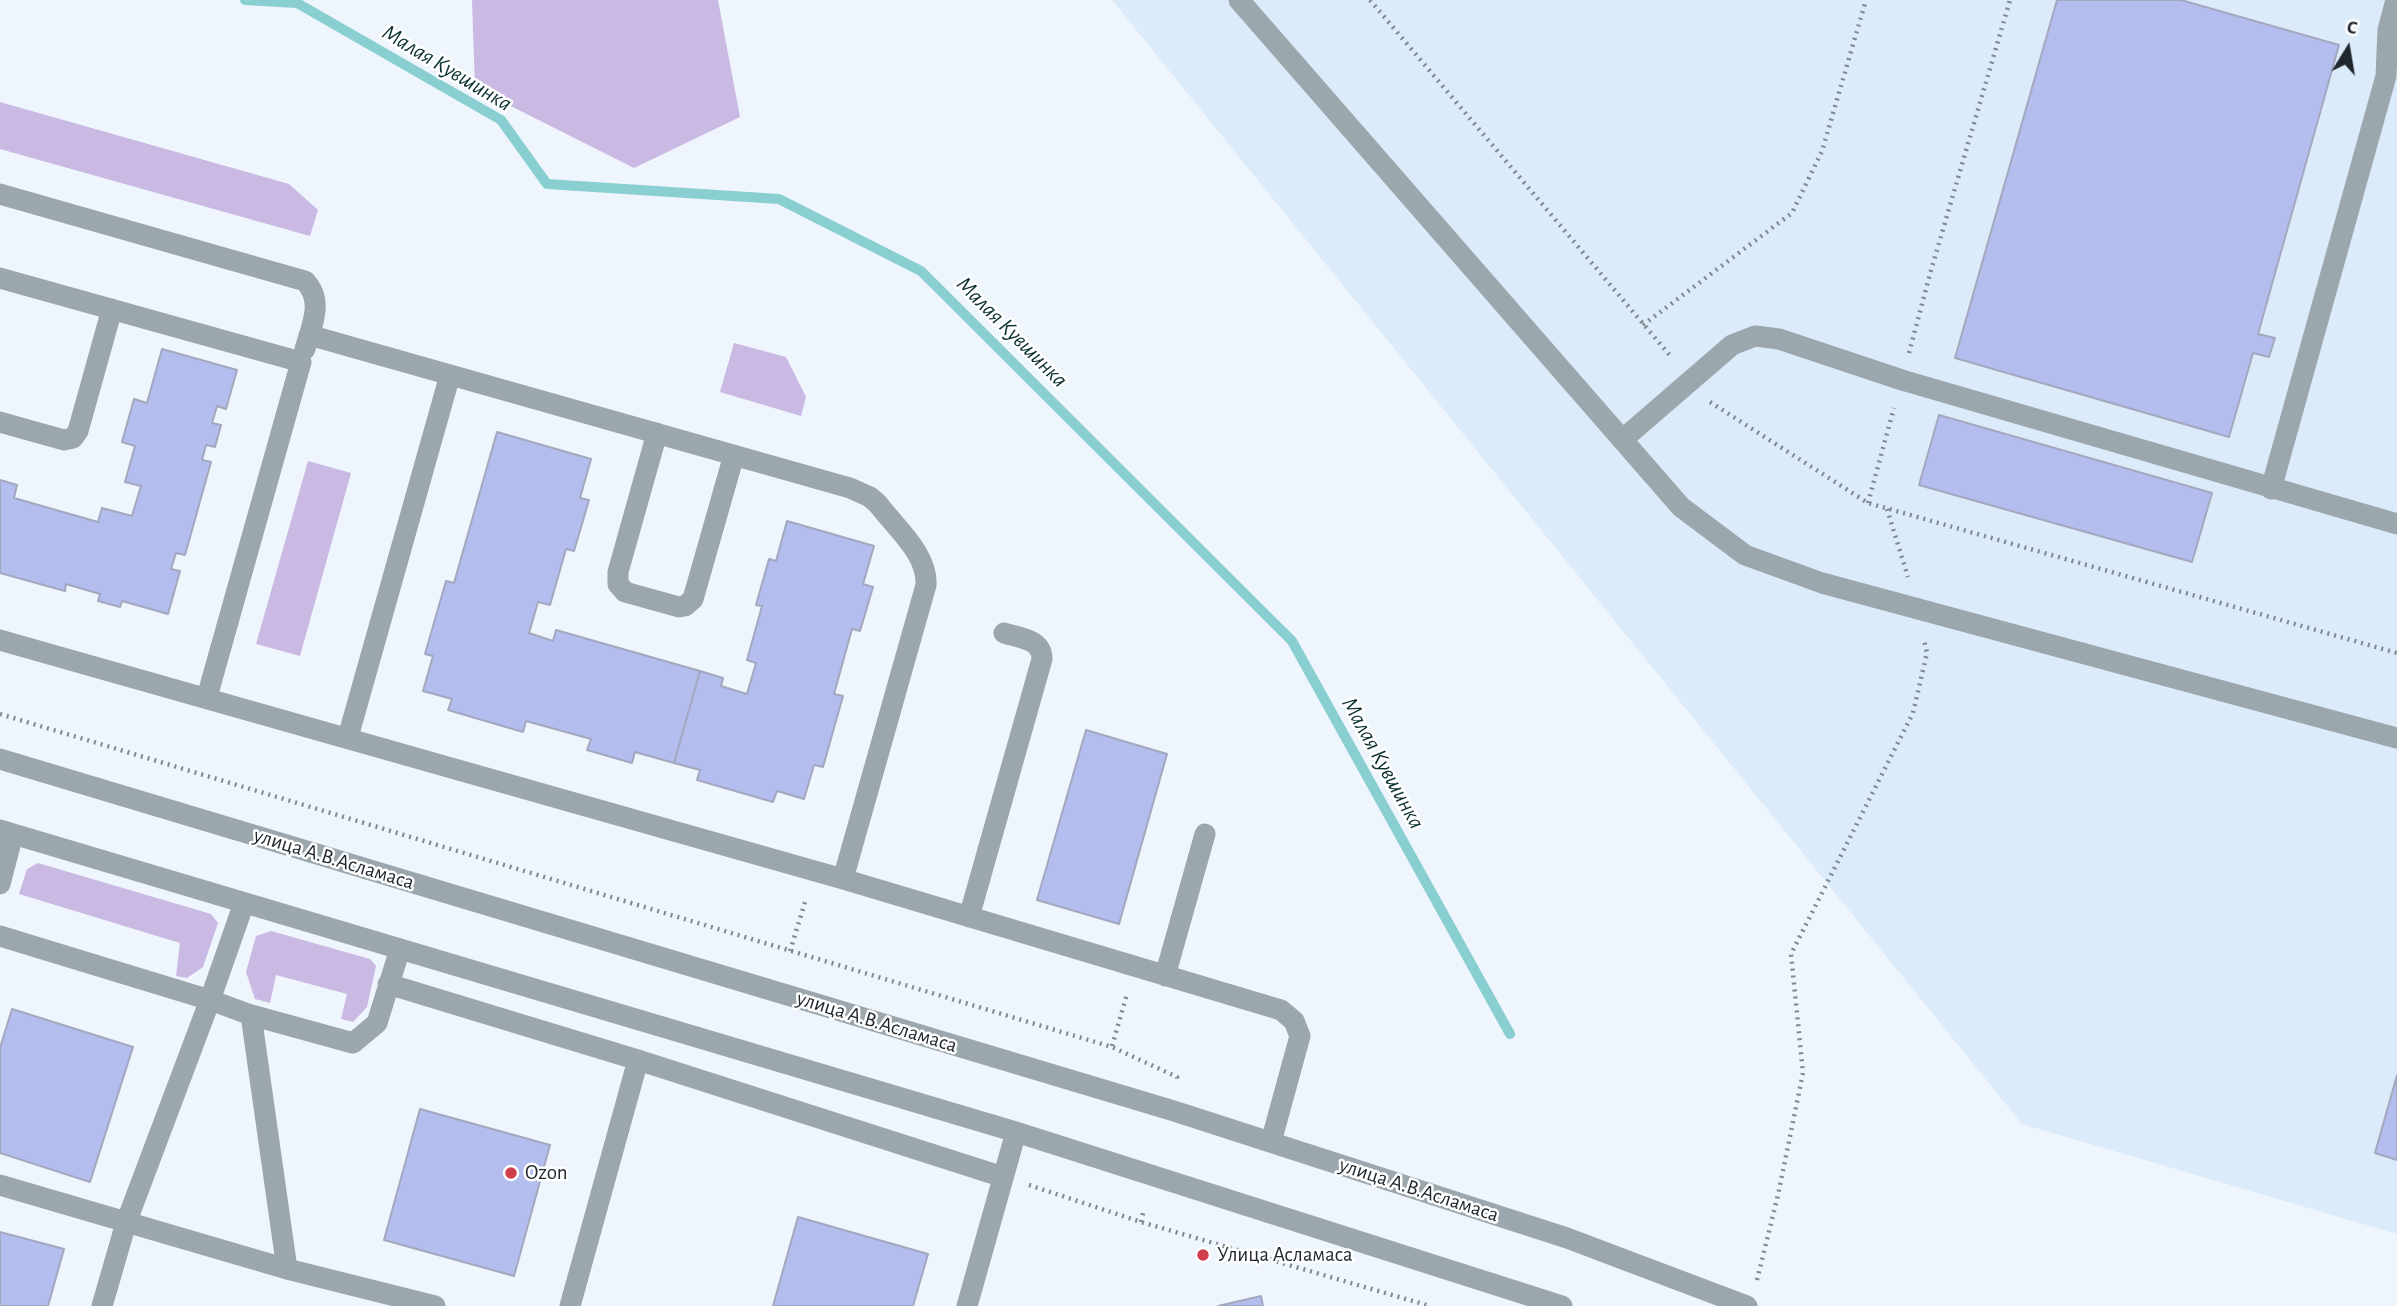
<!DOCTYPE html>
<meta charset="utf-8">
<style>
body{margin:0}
#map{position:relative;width:2397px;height:1306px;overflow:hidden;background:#eef5fd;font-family:"Alegreya Sans",sans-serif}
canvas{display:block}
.north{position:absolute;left:2313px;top:14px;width:70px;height:70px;-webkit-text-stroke:5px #fff;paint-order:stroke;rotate:11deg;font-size:19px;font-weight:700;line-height:28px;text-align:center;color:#1f262d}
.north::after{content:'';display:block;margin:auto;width:24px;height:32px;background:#1f262d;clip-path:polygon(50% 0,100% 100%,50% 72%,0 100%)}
</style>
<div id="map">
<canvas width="2397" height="1306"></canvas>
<div class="north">С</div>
</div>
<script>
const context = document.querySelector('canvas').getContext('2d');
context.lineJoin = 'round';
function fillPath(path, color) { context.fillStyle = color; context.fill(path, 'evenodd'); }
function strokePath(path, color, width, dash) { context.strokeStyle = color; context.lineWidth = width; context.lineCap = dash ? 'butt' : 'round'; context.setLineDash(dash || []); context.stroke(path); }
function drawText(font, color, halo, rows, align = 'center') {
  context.font = font + ' "Alegreya Sans",sans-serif'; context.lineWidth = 5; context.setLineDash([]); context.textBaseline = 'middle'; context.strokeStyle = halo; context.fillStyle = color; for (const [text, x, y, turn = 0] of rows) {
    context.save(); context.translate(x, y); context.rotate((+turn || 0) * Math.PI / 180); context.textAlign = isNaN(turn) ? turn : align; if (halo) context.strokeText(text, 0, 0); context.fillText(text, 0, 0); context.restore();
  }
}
fillPath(new Path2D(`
 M1112,0h1285v1234l-375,-110z`), '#dcebfa');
fillPath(new Path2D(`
 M472,0h246l22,117 -106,51 -159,-80z
 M0,102l289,82 29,26 -8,26 -310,-87z
 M734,343l52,14 20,40 -5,19 -81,-24z
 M308,461l43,12 -51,183 -44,-12z
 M38,863l173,51 7,9 -15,44 -16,11 -11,-2 4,-33 -161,-49 8,-25z
 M271,931l99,28 6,7 -9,41 -14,15 -12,-3 6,-25 -71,-19 -6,28 -15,-4 -9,-27 10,-36z`), '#c9b9e3');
strokePath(new Path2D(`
 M245,0l52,3 204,117 46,64 232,15 142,72 371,370 218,393`), '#89ced0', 10);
const building = new Path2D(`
 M2057,0h124l158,45 -81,289 17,4 -6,19 -16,-4 -24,84 -274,-79z
 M162,349l75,21 -11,39 -9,-3 -5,17 9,2 -6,22 -9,-2 -4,15 9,2 -26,93 -9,-2 -5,16 9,2 -12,43 -46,-13 -2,6 -22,-6 2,-7 -34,-10 -1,7 -65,-18v-93l17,5 -3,13 84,24 4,-14 30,8 9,-30 -16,-4 10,-36 -13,-4 12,-43 13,4z
 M1939,415l273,78 -20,69 -273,-77z
 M497,432l94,27 -11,39 9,2 -15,51 -8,-2 -16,56 -12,-3 -9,31 24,8 3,-11 144,41 -26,92 -39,-11 -3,11 -45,-13 4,-11 -65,-18 -3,11 -75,-22 4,-11 -29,-8 10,-35 -8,-2 21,-73 8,2z
 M787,521l87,25 -11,38 10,3 -13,44 -8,-2 -18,65 9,2 -20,71 -9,-2 -10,34 -27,-8 -4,11 -76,-22 3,-10 -26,-7 26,-92 23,7 -2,8 26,8 9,-31 -9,-3 15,-54 -6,-1 13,-46 7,2z
 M1086,730l81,24 -48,170 -82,-24z
 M12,1009l121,38 -43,135 -90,-29v-105z
 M2397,1075v85l-22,-7z
 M420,1109l130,36 -36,131 -130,-36z
 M798,1217l130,37 -15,52h-140z
 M0,1232l64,17 -16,57h-48z
 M1261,1296l2,10h-45z`);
fillPath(building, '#b3bdee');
strokePath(building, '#a3a8bf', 2);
strokePath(new Path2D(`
 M1370,0l302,358
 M1643,325l149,-112 30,-62 44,-151
 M1909,353l21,-79 80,-274
 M1710,402l158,101 529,150
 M1868,503l26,-95
 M1887,509l21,68
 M0,714l1112,333 65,30 1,5
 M790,951l16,-52
 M1112,1046l15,-52
 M1029,1185l112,37 289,84
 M1141,1222l3,-13
 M1757,1280l21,-85 25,-122 -12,-119 122,-241 14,-60 -3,-13`), '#818890', 4.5, [2, 5]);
strokePath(new Path2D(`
 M1239,0l442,507 64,48 77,28 575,155
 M0,194l305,87c19,20 7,44 0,68
 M0,278l301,84 -94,335
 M309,335l541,153 20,9 8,7c17,23 50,50 48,81l-83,294
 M0,422l64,18 9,-2 5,-7 34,-122
 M657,433l-39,139v12l7,8 54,15 6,-1 8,-7 41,-144
 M1622,440l110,-95 23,-9 24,3 123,41 495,144
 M2271,489l115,-413 2,-46 8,-30
 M0,640l843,239 438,131 13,11 6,15 -29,106
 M348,737l102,-362
 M0,759l1174,352 393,127 180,68
 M0,830l1016,302 546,174
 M0,884l13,-50
 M969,917l73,-258c0,-20 -22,-21 -38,-26
 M0,936l210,64 34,-97
 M400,949l-23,74 -24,20 -102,-28 36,254 148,37
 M1165,976l40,-142
 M388,984l250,76 365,117
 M0,1185l287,84
 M102,1306l24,-83 84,-223 41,15
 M570,1306l68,-246
 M967,1306l49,-174`), '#9ba7ac', 21);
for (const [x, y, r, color] of [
 [511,1173,7,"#cf3f4b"],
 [1203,1255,7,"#cf3f4b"]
]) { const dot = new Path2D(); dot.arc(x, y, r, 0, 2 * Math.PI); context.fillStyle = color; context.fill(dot); strokePath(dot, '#fff', 2.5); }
drawText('21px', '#1f262d', '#fff', [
 ["улица А.В.Асламаса",334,859,17],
 ["улица А.В.Асламаса",877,1022,17],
 ["улица А.В.Асламаса",1419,1190,18]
]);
drawText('21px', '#1f262d', '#fff', [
 ["Ozon",525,1173],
 ["Улица Асламаса",1217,1255]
], 'left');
drawText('italic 23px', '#0c3031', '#fff', [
 ["Малая Кувшинка",447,68,31],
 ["Малая Кувшинка",1012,332,45],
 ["Малая Кувшинка",1383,763,61]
]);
</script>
